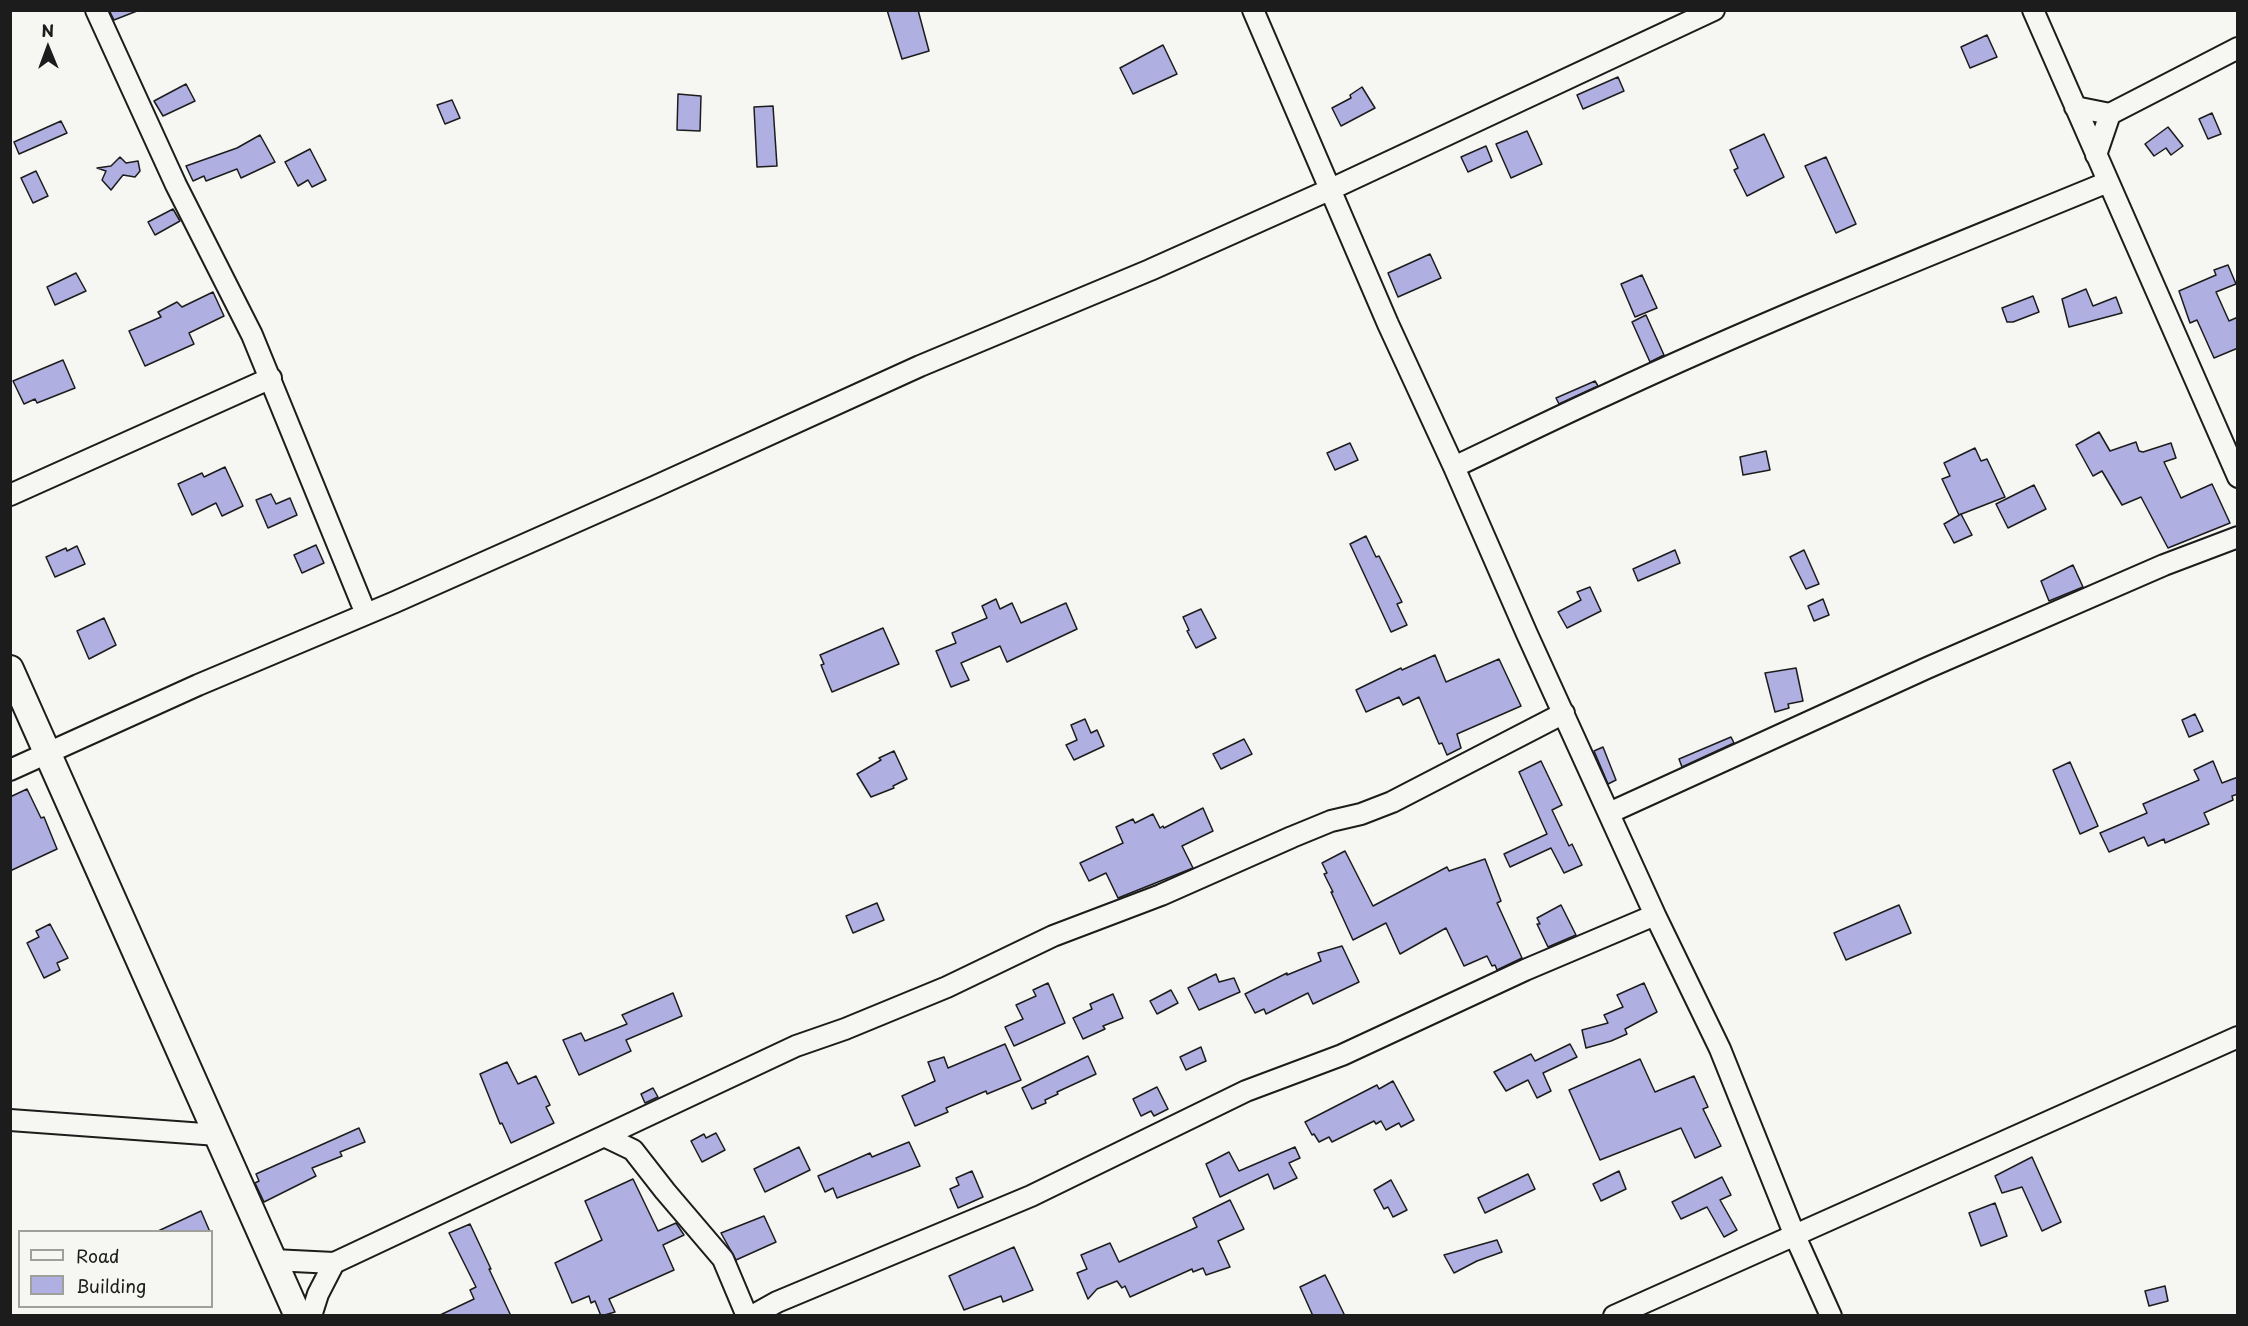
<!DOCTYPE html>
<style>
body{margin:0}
#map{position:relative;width:2248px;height:1326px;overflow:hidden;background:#f6f6f2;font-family:"Playpen Sans",sans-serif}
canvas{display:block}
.frame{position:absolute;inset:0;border:12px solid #1c1c1c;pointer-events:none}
.legend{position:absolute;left:18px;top:1230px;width:195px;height:78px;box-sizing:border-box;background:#f6f6f2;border:2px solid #9f9f9c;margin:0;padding:8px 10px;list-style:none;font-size:18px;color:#1c1c1c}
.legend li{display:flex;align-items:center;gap:12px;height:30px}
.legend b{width:30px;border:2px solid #9f9f9c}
.north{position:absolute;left:18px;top:18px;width:60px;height:60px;-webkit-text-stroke:4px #f6f6f2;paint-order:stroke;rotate:359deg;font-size:16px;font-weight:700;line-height:24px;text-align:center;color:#1c1c1c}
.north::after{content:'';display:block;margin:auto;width:21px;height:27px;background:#1c1c1c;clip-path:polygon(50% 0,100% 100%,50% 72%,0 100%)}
</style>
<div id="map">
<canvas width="2248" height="1326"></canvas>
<div class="frame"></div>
<ul class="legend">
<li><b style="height:8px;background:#f6f6f2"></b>Road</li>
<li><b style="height:16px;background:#afb0e1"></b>Building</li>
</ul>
<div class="north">N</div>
</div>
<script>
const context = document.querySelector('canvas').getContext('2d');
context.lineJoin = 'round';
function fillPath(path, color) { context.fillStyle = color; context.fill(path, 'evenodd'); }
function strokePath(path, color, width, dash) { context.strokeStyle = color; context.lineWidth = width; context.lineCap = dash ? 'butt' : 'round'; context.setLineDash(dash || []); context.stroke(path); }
const building = new Path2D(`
 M109,10h28v1l-23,9z
 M887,10h31l11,41 -27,8z
 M1987,35l10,22 -27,11 -9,-21z
 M1163,45l14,29 -44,20 -13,-26z
 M1618,77l6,14 -41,18 -6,-14z
 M186,84l9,17 -32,15 -9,-15z
 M1362,87l13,21 -34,18 -9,-18 19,-10 -1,-3z
 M678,94l23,2 -1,35 -23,-1z
 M452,100l8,18 -15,6 -8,-19z
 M773,106l4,60 -20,1 -3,-60z
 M2212,113l9,21 -13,5 -9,-20z
 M61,121l6,12 -48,21 -5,-12z
 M2168,127l15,19 -12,9 -5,-7 -12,8 -9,-12z
 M1527,131l15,33 -31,14 -15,-34z
 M1764,134l20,43 -37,19 -13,-26 4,-2 -8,-18z
 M260,135l15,27 -34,16 -4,-9 -31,12 -2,-5 -11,5 -7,-15 51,-18z
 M1486,146l6,15 -24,11 -7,-15z
 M310,149l16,31 -14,7 -4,-7 -10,6 -13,-24z
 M120,157l6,6 12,-2 2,10 -5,6 -12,-2 -12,15 -9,-10 4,-9 -9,-3 14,-2z
 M1826,157l30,67 -20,9 -31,-67z
 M36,171l12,25 -15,7 -12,-25z
 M173,209l7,12 -25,14 -7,-13z
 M1430,254l11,24 -43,19 -10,-24z
 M2228,265l8,19 -20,8 13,29 9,-4v31l-24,10 -17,-38 -7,3 -11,-32 37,-16 -2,-5z
 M76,273l10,18 -31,14 -8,-18z
 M1642,275l15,33 -22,9 -14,-33z
 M2086,289l7,17 23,-9 6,16 -53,14 -7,-28z
 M213,292l11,24 -35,17 5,11 -49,22 -16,-35 32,-14 -3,-5 19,-10 5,5z
 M2033,296l6,16 -26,10h-6l-5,-14z
 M1646,315l18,40 -14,7 -18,-40z
 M63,360l12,28 -38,15 -2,-4 -11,5 -11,-23z
 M1595,381l3,5 -39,18 -3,-6z
 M2099,432l11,19 26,-9 3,9 4,1 28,-9 5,15 -12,4 17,36 31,-14 18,39 -62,25 -27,-51 -19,8 -20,-34 -9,5 -17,-31z
 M1350,443l8,17 -23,10 -8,-17z
 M1975,448l6,13 6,-2 18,38 -46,18 -17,-36 8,-3 -6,-13z
 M1766,451l4,19 -27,5 -3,-18z
 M225,467l18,39 -21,10 -6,-13 -24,12 -14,-31 24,-11 2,4z
 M2034,485l12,24 -38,19 -12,-24z
 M271,494l5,10 14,-6 7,17 -29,13 -12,-28z
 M1961,514l11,21 -18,8 -10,-19z
 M1366,536l10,21 3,-1 23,46 -5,2 10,21 -16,7 -41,-88z
 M316,545l8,18 -22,10 -8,-18z
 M77,546l8,18 -30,13 -9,-20 20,-9 1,3z
 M1675,550l5,13 -42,18 -5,-12z
 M1804,550l15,34 -13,5 -16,-32z
 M2073,565l10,22 -34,14 -8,-20z
 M1590,587l11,24 -34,17 -9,-16 23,-12 -4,-8z
 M996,599l4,10 12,-6 9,20 45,-20 11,26 -70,33 -7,-16 -39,17 8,17 -18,7 -15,-36 20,-8 -4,-10 35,-15 -5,-12z
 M1823,599l6,16 -15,6 -6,-15z
 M1201,609l15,29 -20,10 -9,-17 2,-1 -6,-13z
 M104,618l12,27 -27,14 -12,-28z
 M883,628l16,36 -67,28 -11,-27 3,-1 -4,-9z
 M1435,655l11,27 53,-23 22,47 -64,28 4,14 -14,7 -5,-12 -3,1 -20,-47 -16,8 -4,-8 -33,15 -10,-22 45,-22 1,2z
 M1796,668l7,33 -15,3 1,4 -14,4 -10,-39z
 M2195,714l8,17 -14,6 -7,-17z
 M1085,719l6,14 6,-3 7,16 -30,14 -8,-15 11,-5 -6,-15z
 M1731,737l3,6 -52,24 -3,-8z
 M1244,739l8,15 -31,15 -8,-15z
 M1603,747l13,33 -8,4 -14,-33z
 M894,751l13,28 -14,7 1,2 -23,9 -14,-23 24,-14 -2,-2z
 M1541,761l21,44 -10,5 17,36 3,-2 10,21 -18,8 -13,-25 -41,19 -6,-13 43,-20 -28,-62z
 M2213,761l9,22 16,-6v17l-6,2 1,4 -29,13 5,11 -44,19 -1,-4 -16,7 -4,-9 -35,15 -9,-19 47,-20 -4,-9 56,-24 -5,-10z
 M2070,762l28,64 -18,8 -27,-64z
 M27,789l14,29 3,-1 13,32 -47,22v-74z
 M1203,808l10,23 -31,15 11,22 -75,30 -12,-25 -17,8 -9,-18 43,-20 -7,-16 17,-8 2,4 18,-9 7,14 3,-2 1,2z
 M1345,851l28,55 74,-39 2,4 36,-12 16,42 -4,2 25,55 -25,12 -2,-5 -3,1 -5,-10 -23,10 -18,-38 -46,26 -14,-31 -33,17 -22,-48h2l-9,-18 3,-1 -5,-10z
 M877,903l7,17 -31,13 -7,-17z
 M1561,905l15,30 -28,12 -11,-23h3l-3,-6z
 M1899,905l12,28 -65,27 -12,-27z
 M50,924l18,34 -11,5 3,7 -16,8 -17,-35 12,-6 -3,-6z
 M1342,946l17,36 -46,22 -5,-11 -42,21 -2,-5 -9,4 -10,-19 42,-21v2l34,-14 -3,-8z
 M1216,974l3,8 15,-4 6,14 -41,18 -11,-22z
 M1048,983l17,40 -51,23 -9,-19 18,-8 -7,-14 20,-9 -3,-6z
 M1644,983l13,29 -32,17 2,5 -16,7 -25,7 -4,-18 26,-7 -4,-8 19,-8 -6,-12z
 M1171,990l7,13 -21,11 -7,-13z
 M673,993l9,23 -56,24 5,11 -52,24 -16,-35 18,-7 4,8 42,-17 -5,-9z
 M1113,994l10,24 -20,8 2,3 -22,10 -10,-21 19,-9 -2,-5z
 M1005,1044l16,36 -34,14 -1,-3 -40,17 2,4 -33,14 -13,-30 33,-15 -7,-19 16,-5 4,11z
 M1570,1044l7,13 -34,16 8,18 -14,7 -9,-18 -22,11 -12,-19 37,-18 4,7z
 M1201,1047l5,14 -20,9 -6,-13z
 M1088,1056l8,18 -39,18 1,2 -13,6 1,3 -14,6 -10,-21z
 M1640,1059l15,33 39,-16 14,31 -5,2 18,37 -26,12 -14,-30 -81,32 -31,-70z
 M507,1062l11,22 18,-8 14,29 -4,2 8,16 -43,20 -9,-20 -2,1 -20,-50z
 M1393,1081l21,39 -13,7 -2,-4 -13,7 -5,-9 -5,3 -2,-3 -42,21 -3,-5 -10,5 -5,-8 -2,1 -7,-13 72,-37 2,4z
 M1157,1087l11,22 -14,7 -3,-5 -10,5 -8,-17z
 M653,1088l5,9 -13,6 -4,-9z
 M359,1128l6,14 -25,10 2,4 -30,12 4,8 -52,26 -9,-19 4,-2 -3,-7z
 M716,1133l9,17 -23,12 -11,-21 13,-7 2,4z
 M909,1142l11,24 -83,32 -4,-10 -8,4 -7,-16 52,-23 2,4z
 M799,1147l11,23 -45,22 -11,-23z
 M1295,1147l5,11 -11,5 8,15 -23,11 -6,-15 -48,23 -14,-33 23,-12 10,19z
 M2032,1157l29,65 -19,9 -20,-44 -20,6 -7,-17z
 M972,1171l11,26 -25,11 -8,-19 9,-4 -3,-7z
 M1619,1171l7,18 -25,12 -8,-17z
 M1528,1174l7,15 -50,24 -7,-15z
 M1722,1177l9,18 -11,5 17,30 -13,7 -17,-30 -26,12 -9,-17z
 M633,1179l25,52 18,-8 8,12 -21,10 11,25 -65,29 6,13 -14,4 -6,-15 -4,2 -2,-7 -17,7 -17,-40 47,-23 -17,-39z
 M1391,1180l16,30 -14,7 -5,-10 -4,2 -10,-19z
 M1230,1200l14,29 -26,12 12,26 -24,8 -3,-7 -10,4 -1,-3 -62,28 -5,-11 -3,2 -5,-7 -20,8 -9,10 -11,-26 10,-4 -6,-14 29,-12 9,19 78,-35 -4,-9z
 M1995,1203l12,33 -26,10 -12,-33z
 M201,1211l9,21h-54z
 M764,1216l12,26 -40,18 -15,-27z
 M470,1224l21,45h-2l22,47h-73l36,-17 -4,-9 6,-3 -27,-54z
 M1497,1240l5,12 -25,9 -23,12 -10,-18z
 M1014,1247l19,43 -30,12 -2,-6 -37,14 -15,-34z
 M1325,1275l5,10 15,31h-32l-13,-29z
 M2165,1286l3,15 -19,5 -4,-15z`);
fillPath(building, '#afb0e1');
strokePath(building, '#1c1c1c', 1.5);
const minor = new Path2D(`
 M96,10l80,175 76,150 114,279
 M1253,10l135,314 66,143 73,167 128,281 65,134 75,187 36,80
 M2033,10l205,467
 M2075,107l35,7 128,-66
 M2096,155l14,-41
 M1454,467c51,-24 101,-49 152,-72 165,-77 334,-144 502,-213
 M10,495l261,-117
 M10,770l188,-85 197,-83 259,-115 266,-121 230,-96 179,-80 385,-180
 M1609,813l318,-145 237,-103 74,-28
 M10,1120l208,15
 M606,1137l27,13 32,41 58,68 24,57
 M273,1260l61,3 462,-217 49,-17 102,-42 106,-51 108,-41 131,-58 39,-16 30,-7 31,-12 172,-89
 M311,1316l7,-22 16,-31
 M752,1316l25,-14 254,-106 215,-105 96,-36 183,-85 130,-55
 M1614,1316l624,-279`);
const tertiary = new Path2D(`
 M10,669l288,647`);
strokePath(minor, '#1c1c1c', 24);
strokePath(tertiary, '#1c1c1c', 30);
strokePath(minor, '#f6f6f2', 20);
strokePath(tertiary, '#f6f6f2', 26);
</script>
